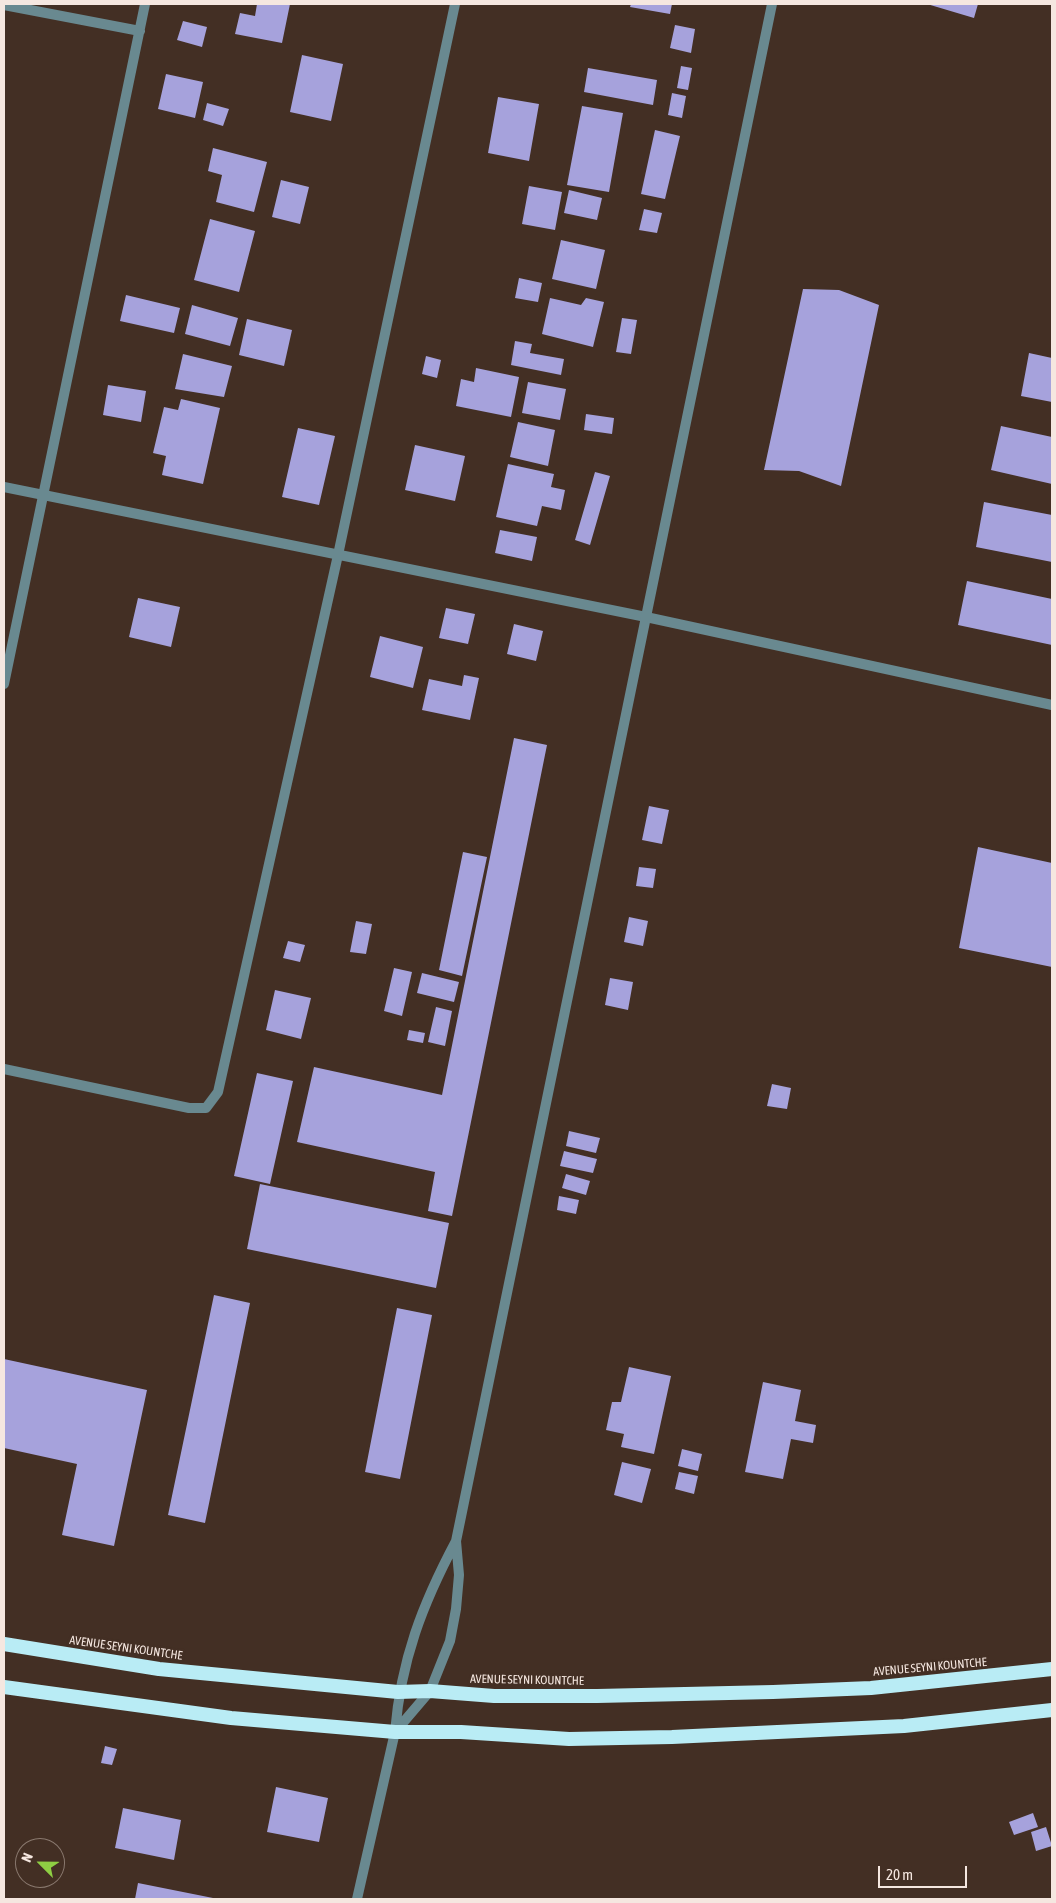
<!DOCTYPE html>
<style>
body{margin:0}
#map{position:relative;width:1056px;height:1903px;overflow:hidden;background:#432f24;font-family:"Asap Condensed",sans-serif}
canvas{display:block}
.frame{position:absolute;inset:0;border:5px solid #f5e7e0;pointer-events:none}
.north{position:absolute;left:15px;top:1838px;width:50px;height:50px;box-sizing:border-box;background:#432f24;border:1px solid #8a796f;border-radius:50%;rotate:293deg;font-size:14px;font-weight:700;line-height:20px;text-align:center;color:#f5e7e0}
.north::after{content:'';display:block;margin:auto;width:18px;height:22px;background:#8ece43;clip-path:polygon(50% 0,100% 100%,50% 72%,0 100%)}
.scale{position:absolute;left:878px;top:1866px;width:89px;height:22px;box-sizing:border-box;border:2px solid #f5e7e0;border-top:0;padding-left:6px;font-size:15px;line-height:18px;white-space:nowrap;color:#f5e7e0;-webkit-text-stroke:4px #432f24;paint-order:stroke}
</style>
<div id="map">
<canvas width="1056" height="1903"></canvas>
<div class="frame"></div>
<div class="north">N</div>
<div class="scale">20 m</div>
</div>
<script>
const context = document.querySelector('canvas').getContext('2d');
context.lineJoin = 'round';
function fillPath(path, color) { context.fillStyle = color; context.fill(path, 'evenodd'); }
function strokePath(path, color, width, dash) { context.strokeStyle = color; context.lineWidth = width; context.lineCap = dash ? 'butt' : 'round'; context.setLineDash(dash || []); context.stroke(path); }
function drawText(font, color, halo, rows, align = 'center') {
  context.font = font + ' "Asap Condensed",sans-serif'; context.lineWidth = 5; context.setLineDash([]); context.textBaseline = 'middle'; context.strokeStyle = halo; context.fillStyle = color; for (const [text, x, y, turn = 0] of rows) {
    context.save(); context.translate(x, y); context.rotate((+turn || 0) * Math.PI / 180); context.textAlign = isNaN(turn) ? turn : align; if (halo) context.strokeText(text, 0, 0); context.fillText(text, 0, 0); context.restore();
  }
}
fillPath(new Path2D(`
 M257,4h33l-8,39 -47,-9 5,-21 15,3z
 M631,4h41l-2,10 -40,-7z
 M927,4h51l-4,14z
 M183,21l24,6 -5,20 -25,-7z
 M675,25l20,4 -4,24 -21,-5z
 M302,55l41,9 -12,57 -41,-9z
 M681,66l11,2 -4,22 -11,-2z
 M588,68l69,12 -4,25 -69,-13z
 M166,74l37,8 -8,36 -37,-9z
 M672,93l14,3 -4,22 -14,-3z
 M498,97l41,7 -10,57 -41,-8z
 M207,103l22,6 -6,17 -20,-6z
 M582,106l41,7 -14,79 -42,-7z
 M655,130l25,6 -15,63 -24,-5z
 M213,148l54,14 -13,50 -38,-10 6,-27 -14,-4z
 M281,180l28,7 -9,37 -28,-7z
 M529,186l33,6 -7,38 -33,-6z
 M569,190l33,8 -5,22 -33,-7z
 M644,209l18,4 -5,20 -18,-3z
 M210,219l45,12 -16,61 -45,-12z
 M561,240l44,10 -9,39 -44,-10z
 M519,278l23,5 -4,19 -23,-4z
 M803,289l36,1 40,15 -38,181 -42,-15 -35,-1z
 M126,295l54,13 -6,25 -54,-12z
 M550,298l31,7 5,-7 18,4 -11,45 -51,-13z
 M192,305l46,13 -8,28 -45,-12z
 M622,318l15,2 -6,34 -15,-2z
 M247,319l45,11 -8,36 -45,-11z
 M515,341l17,3 -2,9 34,6 -3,16 -50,-10z
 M1029,353l23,5v44l-31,-6z
 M183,354l49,12 -8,31 -49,-8z
 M426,356l15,4 -4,18 -15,-4z
 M476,368l43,9 -8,40 -55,-11 5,-27 13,3z
 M528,382l38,7 -6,31 -38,-7z
 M108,385l38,6 -5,31 -38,-7z
 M181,399l39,9 -17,76 -41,-9 4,-19 -13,-3 11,-46 14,3z
 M586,414l28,4 -2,16 -28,-4z
 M518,422l37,8 -7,36 -38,-9z
 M1001,426l51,11v47l-61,-14z
 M298,428l37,8 -16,69 -37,-8z
 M415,445l50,11 -10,45 -50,-11z
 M508,464l46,10 -3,13 14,3 -4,20 -19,-4 -5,20 -41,-9z
 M595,472l15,4 -20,69 -15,-5z
 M984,502l68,13v47l-76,-15z
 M500,530l37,7 -5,24 -37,-8z
 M967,581l85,18v46l-94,-20z
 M138,598l42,9 -9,40 -42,-10z
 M446,608l29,6 -7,30 -29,-6z
 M514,624l29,7 -7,30 -29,-7z
 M380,636l43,11 -10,41 -43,-11z
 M464,675l15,3 -9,42 -48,-10 7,-31 33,7z
 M514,738l33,7 -95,471 -24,-5 7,-39 -138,-30 17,-75 128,28z
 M649,806l20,4 -7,34 -20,-4z
 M978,847l74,16v104l-93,-19z
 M463,852l24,5 -25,119 -23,-6z
 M639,867l17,2 -3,19 -17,-2z
 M629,917l19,4 -5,25 -19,-4z
 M356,921l16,3 -6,30 -16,-2z
 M288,941l17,4 -5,17 -17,-4z
 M394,968l18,4 -10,44 -18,-5z
 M422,973l37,9 -5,20 -37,-9z
 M610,978l23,4 -5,28 -23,-5z
 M275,990l36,8 -10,41 -35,-9z
 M436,1007l16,4 -7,35 -17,-4z
 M409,1030l16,3 -2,10 -16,-3z
 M257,1073l36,8 -23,103 -36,-8z
 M772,1084l19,4 -4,21 -20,-3z
 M569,1131l31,7 -4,15 -30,-7z
 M564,1151l33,8 -4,14 -33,-7z
 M566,1174l24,7 -4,14 -24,-7z
 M260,1184l189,39 -13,65 -189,-39z
 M559,1196l20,4 -3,14 -19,-4z
 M214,1295l36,8 -45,220 -37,-8z
 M397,1308l35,7 -32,164 -35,-7z
 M4,1359l143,31 -33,156 -52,-11 15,-71 -73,-16z
 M629,1367l42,9 -17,78 -33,-7 3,-13 -18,-4 6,-28h9z
 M763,1382l38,8 -6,31 21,4 -3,18 -22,-4 -8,40 -38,-7z
 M682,1449l20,5 -4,17 -20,-5z
 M622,1462l29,7 -9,34 -28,-8z
 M679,1472l19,4 -4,18 -19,-5z
 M105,1746l12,3 -5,16 -11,-2z
 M276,1787l52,11 -9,44 -52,-10z
 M123,1808l58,12 -7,40 -59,-12z
 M1033,1813l5,14 -24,8 -5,-13z
 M1046,1827l6,19 -16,5 -5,-19z
 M138,1883l75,15v1h-78z`), '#a6a2dc');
strokePath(new Path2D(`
 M4,5l136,26
 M4,487l642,130 406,88
 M4,684l141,-680
 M4,1069l185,39h17l12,-16 120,-537 117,-551
 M357,1899l38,-167`), '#698990', 10);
strokePath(new Path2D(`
 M395,1732c6,-72 27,-127 61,-191l316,-1537
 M395,1732l35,-41 20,-50 6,-32 3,-34 -3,-34`), '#698990', 10);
strokePath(new Path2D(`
 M4,1644l155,25 239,23 32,-1 64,5h103l176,-4 98,-4 181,-19
 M4,1687l227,31 164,14h66l108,7 103,-2 232,-11 148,-16`), '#b9ecf5', 14);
drawText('12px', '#f5e7e0', '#432f24', [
 ["AVENUE SEYNI KOUNTCHE",126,1648,8],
 ["AVENUE SEYNI KOUNTCHE",930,1667,-5],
 ["AVENUE SEYNI KOUNTCHE",527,1680,1]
]);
</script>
